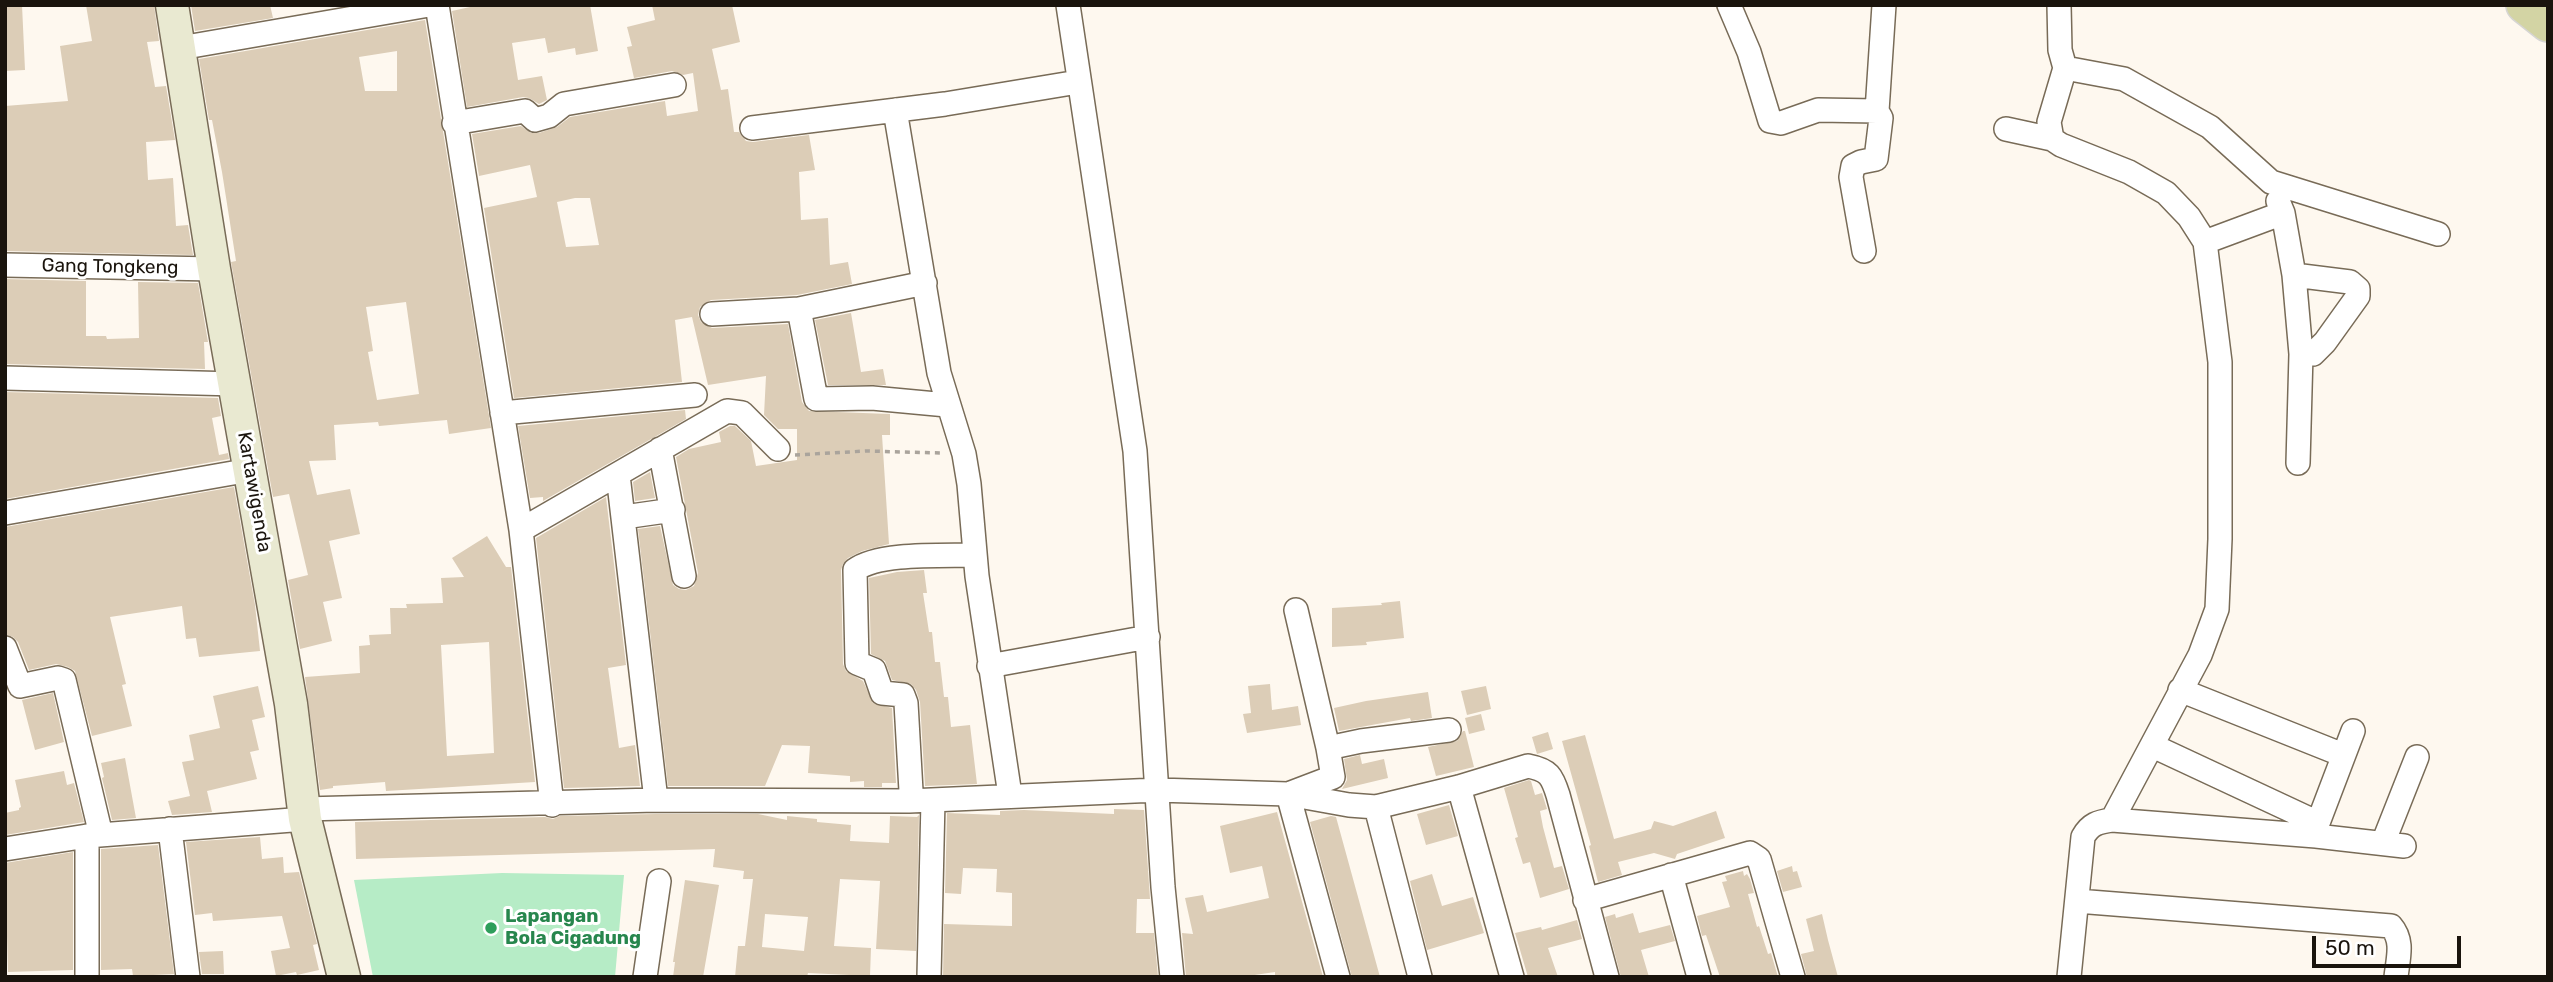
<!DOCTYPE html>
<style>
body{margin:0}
#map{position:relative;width:2553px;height:982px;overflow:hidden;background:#fef8ef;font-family:Rubik,sans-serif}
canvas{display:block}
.frame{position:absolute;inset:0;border:7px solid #1a140d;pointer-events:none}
.scale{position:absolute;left:2312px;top:936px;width:149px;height:32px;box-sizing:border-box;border:4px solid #1a140d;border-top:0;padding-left:9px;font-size:21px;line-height:24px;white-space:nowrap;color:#1a140d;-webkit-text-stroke:5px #fff;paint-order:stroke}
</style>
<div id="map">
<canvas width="2553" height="982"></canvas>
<div class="frame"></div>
<div class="scale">50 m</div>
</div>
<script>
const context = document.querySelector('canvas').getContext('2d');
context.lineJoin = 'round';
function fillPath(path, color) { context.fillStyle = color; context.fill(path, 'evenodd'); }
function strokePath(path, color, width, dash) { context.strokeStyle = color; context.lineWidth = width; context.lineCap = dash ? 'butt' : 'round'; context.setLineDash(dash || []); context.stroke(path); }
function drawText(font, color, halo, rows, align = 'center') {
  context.font = font + ' Rubik,sans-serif'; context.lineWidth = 6; context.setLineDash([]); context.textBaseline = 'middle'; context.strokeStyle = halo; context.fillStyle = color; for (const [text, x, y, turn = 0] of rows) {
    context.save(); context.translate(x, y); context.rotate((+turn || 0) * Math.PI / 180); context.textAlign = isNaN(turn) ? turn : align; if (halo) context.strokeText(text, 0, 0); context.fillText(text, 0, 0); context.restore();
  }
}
fillPath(new Path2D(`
 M502,873l122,2 -9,102h-242l-19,-97z`), '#b6ecc6');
fillPath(new Path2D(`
 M5,5h17l3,65 -20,1z
 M86,5h68l5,36 -12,1 8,45 11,-1 9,54 -29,2 2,38 25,-2 3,48 12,-1 5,30 -188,-4v-145l63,-5 -8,-55 32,-5z
 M191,5h79l3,13 -78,13z
 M479,5h111l8,46 -22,4 -1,-7 -27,5 -3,-15 -33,5 6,37 24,-4 5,24 -8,4 -10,-6 -6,-1 -56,10 -15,-96z
 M652,5h80l8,37 -28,7 9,41 7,-1 6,43h5l7,9 7,1 56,-7 6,35 -16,2 2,48 27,-2 2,47 18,-3 4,22 -55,11 -86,5 -11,7 -2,8 3,7 11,6 76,-4 14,78 7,9 81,3v21h-8l7,109 -27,7 -14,7 -5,6 -2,6 2,94 3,7 17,10 10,22 19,5 4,75h-14v4h-18v-6l-14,1v-6l-42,-3 2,-27 -28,-1 -17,41h-97l-30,-257 22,-3 13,59 6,4 7,1 8,-4 4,-13 -22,-116 13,-8 32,-7 -2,-10 11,-6h5l16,15 5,25 41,-6v-31h-19l-14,-14 2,-39 -58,9 -16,-68 -17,3 7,62 -168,16 -30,-190 53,-11 -7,-32 -51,11 -7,-42 49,-8 10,7h8l18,-6 13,-10 95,-16 2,15 31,-5 -5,-38 -10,2 -11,-4 -38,7 -7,-31 5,-1 -5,-19 28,-7zM575,198h15l9,47 -33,2 -9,-45z
 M425,20l66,408 -42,6 -2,-14 -68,6 -1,-4 -44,3 2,35 -27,1 8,34 33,-6 10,45 -31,7 13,57 -19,4 9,39 -32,8 -12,-69 20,-5 -19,-81 -16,3 -42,-235 5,-1 -14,-89 -10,-52h-3l-10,-61zM397,51v40h-32l-6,-34zM406,302l13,92 -42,6 -9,-48 5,-1 -7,-44z
 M5,279l81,2v55h20l1,3 32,-1 -1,-56 60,1 10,59h-4l1,27 -200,-5z
 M851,313l10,59 22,-3 3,16h-58l-13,-65z
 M5,392l213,6 3,18 -9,2 7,37 9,-2 1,6 -224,40z
 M685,410l1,9 -143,82v-4l-13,1 -12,-72z
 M650,472l5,26 -20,3 -2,-19z
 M234,487l21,118 5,46 -61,6 -3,-19 -10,1 -4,-33 -72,11 16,67 -4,1 10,41 -40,10 -17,-65 -7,-4 -12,-3 -27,6 -11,-28 -5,-5 -8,-3v-107z
 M606,497l20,168 -18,3 11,80 16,-3 5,41 -76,2 -28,-250z
 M487,536l19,31h5l24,215 -149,9 -1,-9 -52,4v2l-13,2 -15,-113 55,-4 -1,-27 11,-1 -1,-10 22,-1 -1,-26h17l-1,-4 37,-1 -2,-25 23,-1 -12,-19zM489,642l5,111 -47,3 -6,-111z
 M924,570l3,23h-4l6,39h3l3,30h5l4,35h4l3,30 19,-2 7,59 -52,2 -5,-84 -4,-12 -5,-6 -19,-4 -7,-19 -14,-7 -2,-76 28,-6z
 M1400,601l4,37 -38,4 1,3 -35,2v-39l50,-3 -1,-2z
 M1270,684l2,26 26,-4 3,19 -54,8 -4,-19 8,-1 -3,-27z
 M258,686l7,31 -13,3 7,30 -9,2 7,27 -50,12 5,21 -40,3 -4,-14 22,-5 -8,-34 12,-2 -5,-25 31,-7 -7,-32z
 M1486,686l5,23 -24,6 -6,-24z
 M1428,692l4,26 -21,3 -1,-3 -71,13 -5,-23 32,-7z
 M53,693l11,49 -29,8 -13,-50z
 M1481,714l4,16 -16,4 -4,-16z
 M1463,731h2l9,36 -38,9 -8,-29 29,-6z
 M1548,732l5,17 -16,5 -5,-17z
 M1585,735l29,104 37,-10 3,-8 19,5 43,-15 9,27 -48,16 -2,5 -21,-6 -36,9 4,13 -24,7 -9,-36 2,-1 -29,-104z
 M1360,755l2,9 22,-5 4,19 -46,11 5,-9 -3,-21z
 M125,758l11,60 -24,2 -10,-42 2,-1 -3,-14z
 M64,771l3,14 7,-2 10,39 -79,13v-22l14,-3v-2l2,-1 -6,-27z
 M1529,780l2,1 4,14 7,-2 5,16 -7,2 3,16 11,41 8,-2 7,23 -29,9 -10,-36 -7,2 -8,-26 3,-1 -14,-49z
 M1449,805l9,31 -32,9 -9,-31z
 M1114,809l30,1 6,89h-13l-1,34h18l4,44h-215l1,-53 68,2v-33l-16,-1 1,-23 -34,-1 -2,26 -16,-1 2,-80 53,2v-4l24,-1 90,4z
 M1277,812l46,165h-48v-5l-34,5h-55l-4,-44 11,1 -8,-36 18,-3 4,17 62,-14 -7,-32 -32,7 -10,-47z
 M656,814h102l29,6v-4l30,3v3l34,3 -1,16 39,2 1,-27 27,1 2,-2 -3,136 -40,-2 4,-68 -40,-2 -6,67 37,2 -1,28 -62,-3 -1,4h-72l3,-31h7l8,-67h-10l1,-8 -31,-4 2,-18 -359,10 -1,-37 190,-5 8,2 7,-3zM765,914l43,3 -4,34 -42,-4z
 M1331,816l5,1 44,160h-28l-42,-155z
 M260,837l2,22 21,-2 1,16 15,-1 18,72 -4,1 6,25 -22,5 -1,-3 -20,4 -5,-25 19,-3 -8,-32 -69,5 -1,-8 -17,2 -9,-73z
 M158,845l16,129 -41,2 -1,-7 -31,1v-121z
 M73,852v118l-65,2 -3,-109z
 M1792,866l1,6 4,-1 5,16 -19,5 -6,-21z
 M1743,871l1,5 3,-2 3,5 4,14 -6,1 9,33 2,-1 9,28 3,-1 7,24h-58l-14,-42 -4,1 -5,-20 33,-9 -8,-25 5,-1 -2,-5z
 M1432,874l10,32 31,-9 11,36 -57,17 -17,-69z
 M685,880l34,5 -16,92h-30l2,-15h-2z
 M1633,913l6,20 31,-8 5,16 -34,9 8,27h-28l-16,-60 10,-3 1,4z
 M1822,914l6,26 10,37h-31l-6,-23 13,-3 -8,-32z
 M1577,920l5,19 -34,9 10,29h-30l-13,-44 26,-6 1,3z
 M223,951l1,23h-22l-3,-22z`), '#dccdb7');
const street = new Path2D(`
 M437,5l84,525 31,275
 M1068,5l67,446 28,436 9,90
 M1729,5l20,47 21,69 11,2 37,-13 59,1 4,7 -5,41 -15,3 -8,4 -2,11 13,74
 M2059,5l1,45 5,18 -16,54 3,17 9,6 68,27 37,21 23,24 16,25 15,120v177l-3,70 -17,46 -88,165
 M180,48l249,-43
 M2065,68l59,11 86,48 61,55 167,52
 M895,110l44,263 25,81 5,30 8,92 33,219
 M1877,111l7,-106
 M454,123l71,-12 10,9 14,-4 15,-12 110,-19
 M752,128l193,-24 133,-22
 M2006,129l46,10
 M2283,213l11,62 7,79 -3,109
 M2205,242l78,-29 -5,-12
 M5,265l209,4
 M2294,275l56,7 8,7v7l-33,46 -12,12h-12
 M799,309l17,90 56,-1 75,7
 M712,314l87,-5 126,-26
 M5,378l231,6
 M502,413l193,-18
 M660,449l24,127
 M618,475l38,325
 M5,513l245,-43
 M624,517l49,-7
 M521,530l206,-119 15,2 36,36
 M1296,610l32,138
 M5,648l15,38 38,-8 6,2 37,155
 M989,666l159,-29
 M2180,690l163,65
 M2153,746l165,77
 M1459,787l53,190
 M1291,793l42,-16 -5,-29 33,-7 88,-11
 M1288,794l61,11 27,2 83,-20 69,-21c21,4 24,10 30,29l49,182
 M909,801l2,-10 -5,-88 -3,-8 -21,-2 -8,-23 -17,-7 -2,-93c24,-18 89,-14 120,-15
 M1376,807l44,170
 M304,809l352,-9 253,1 248,-11 131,4 50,183
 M170,829l18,148
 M87,836v141
 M2316,836l2,-13 35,-92
 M2383,843l34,-86
 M5,849l82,-13 218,-17
 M1671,875l28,102
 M1585,900l165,-47 9,6 34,118
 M2077,901l314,25c13,15 7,32 5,51
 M645,977l14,-96
 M929,977l4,-177
 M2069,977l14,-140c7,-13 15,-15 29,-17l204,16 88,10`);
const secondary = new Path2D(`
 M172,5l42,264 77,435 14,115 39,158`);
const primary = new Path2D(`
 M2524,5l24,19`);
strokePath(street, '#786b57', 26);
strokePath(secondary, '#786b57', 35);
strokePath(primary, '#d6d5d3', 38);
strokePath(new Path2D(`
 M795,455l71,-4 75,2`), '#aaa49c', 3.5, [5, 5]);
strokePath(street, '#fff', 23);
strokePath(secondary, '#e9e9d1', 32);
strokePath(primary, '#d3d4a4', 35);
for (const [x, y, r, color] of [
 [491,928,7,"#2e9e5b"]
]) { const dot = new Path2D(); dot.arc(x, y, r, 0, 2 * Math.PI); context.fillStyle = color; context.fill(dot); strokePath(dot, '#fff', 2.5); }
drawText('19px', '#1a140d', '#fff', [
 ["Gang Tongkeng",110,267,1],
 ["Kartawigenda",254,492,80]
]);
drawText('bold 19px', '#27864d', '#fff', [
 ["Lapangan",505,917],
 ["Bola Cigadung",505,939]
], 'left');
</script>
